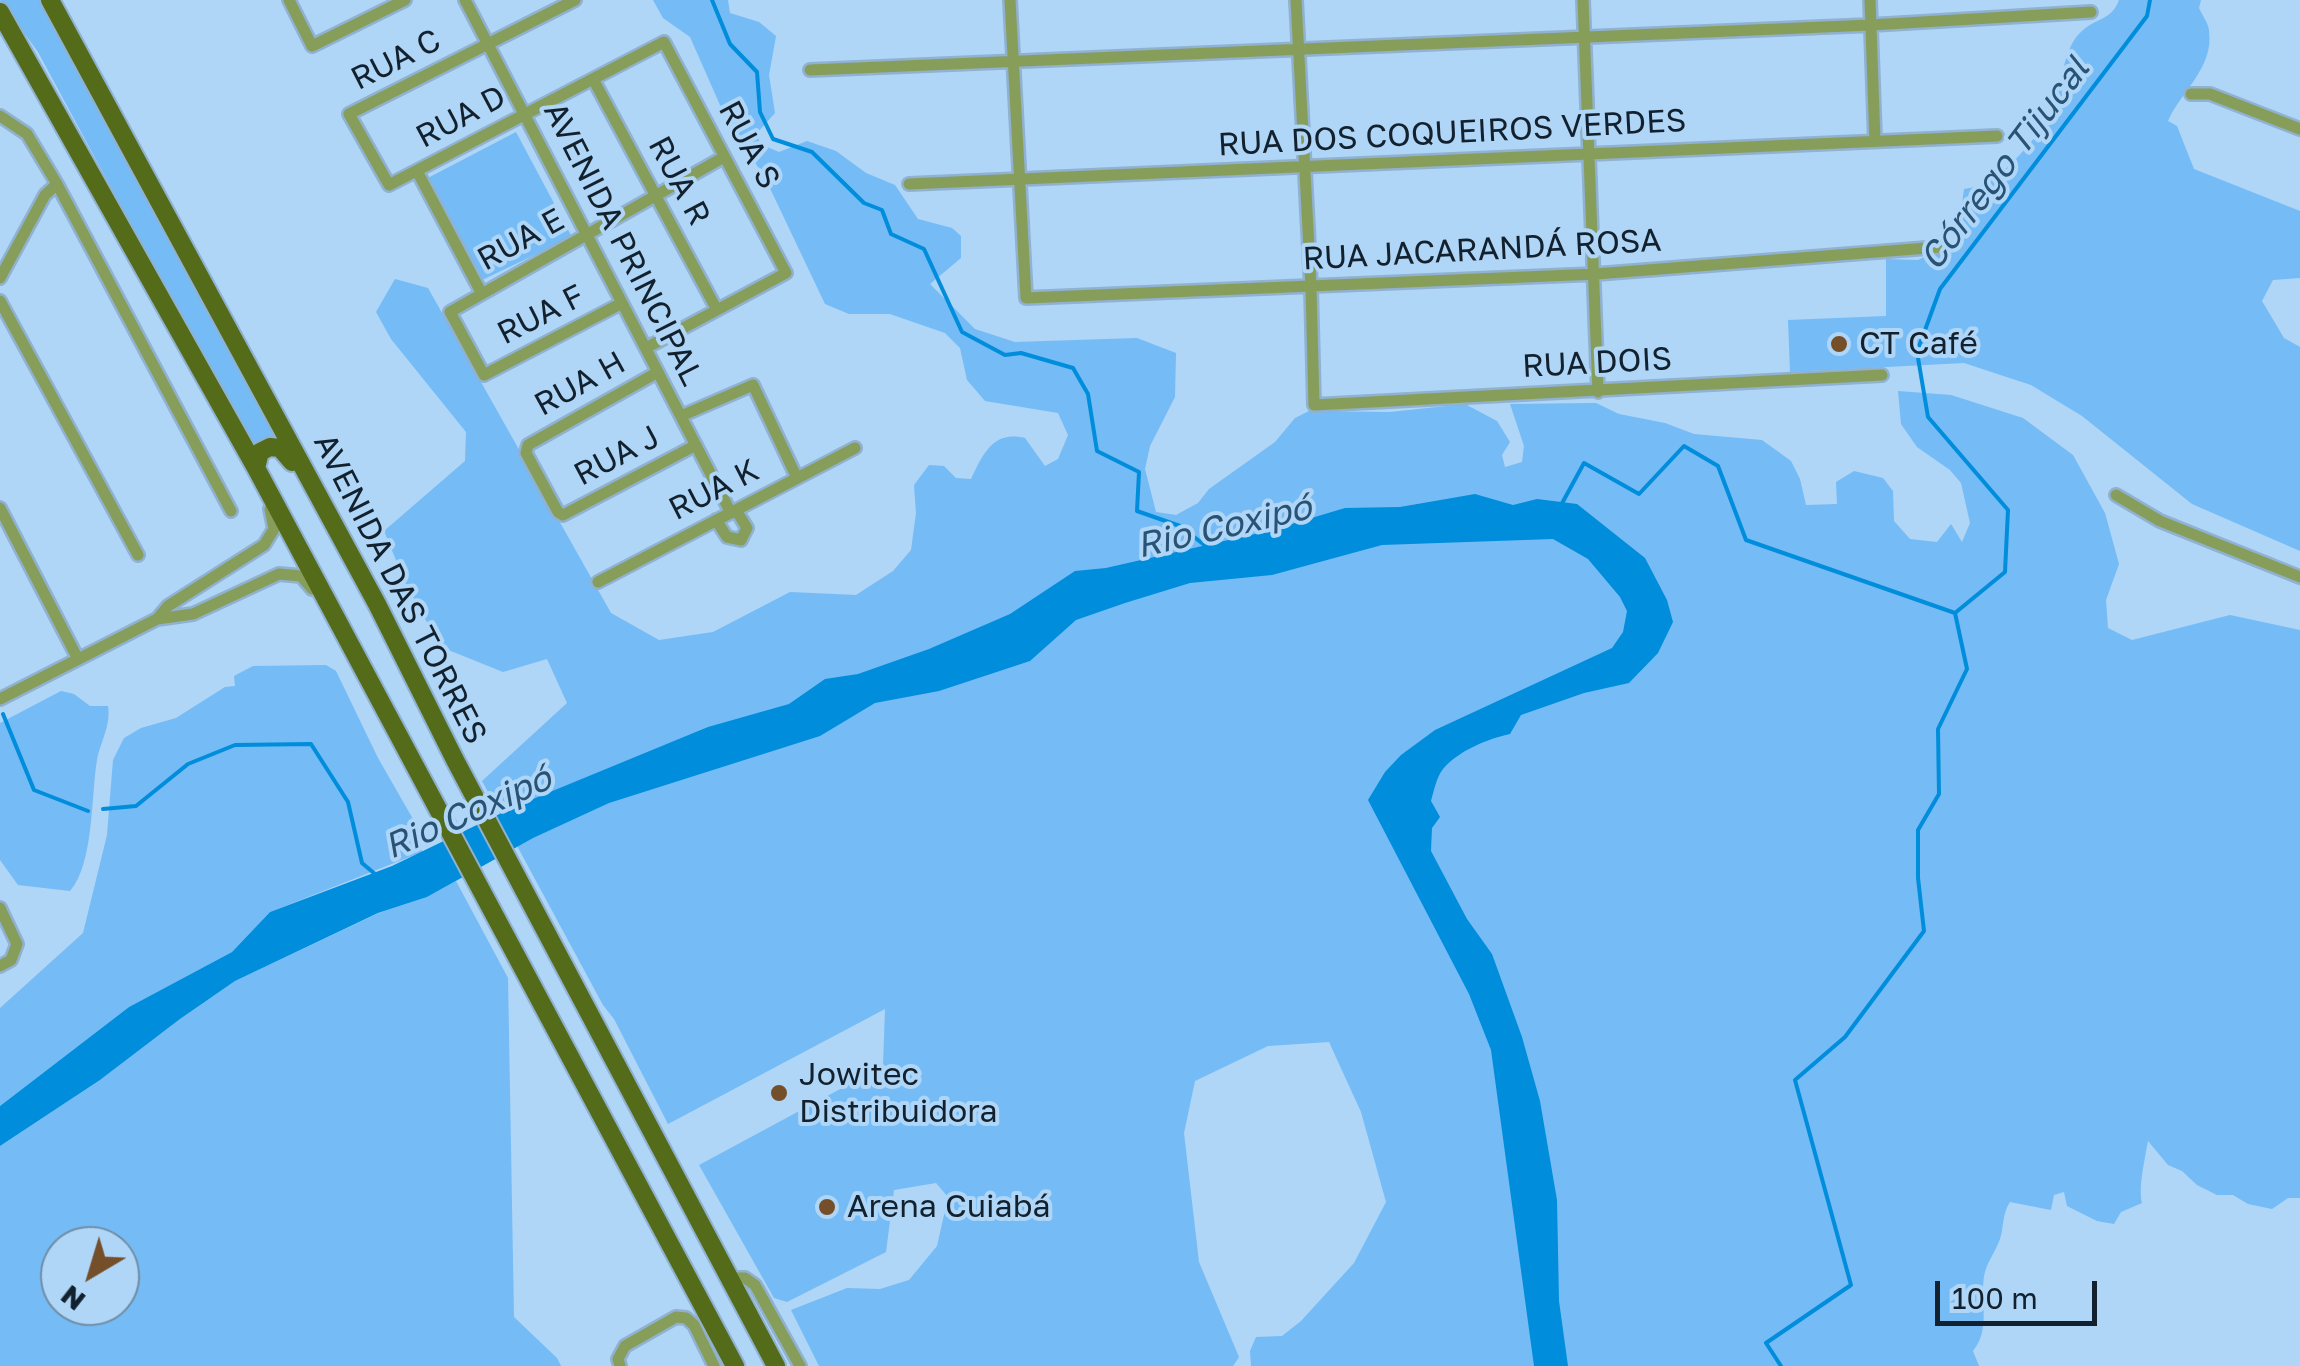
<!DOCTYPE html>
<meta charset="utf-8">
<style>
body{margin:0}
#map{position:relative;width:2300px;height:1366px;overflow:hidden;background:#afd5f7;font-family:"Golos Text",sans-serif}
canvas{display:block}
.north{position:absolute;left:40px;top:1226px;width:100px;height:100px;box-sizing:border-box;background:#afd5f7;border:2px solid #708da6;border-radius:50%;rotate:218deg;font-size:28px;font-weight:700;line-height:40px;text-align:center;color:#12212d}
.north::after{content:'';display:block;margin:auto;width:35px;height:45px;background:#744f2a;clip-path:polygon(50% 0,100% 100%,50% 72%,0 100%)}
.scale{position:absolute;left:1935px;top:1281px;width:162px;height:45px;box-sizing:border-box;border:5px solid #12212d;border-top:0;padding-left:12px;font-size:30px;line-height:35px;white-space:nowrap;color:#12212d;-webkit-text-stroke:8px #afd5f7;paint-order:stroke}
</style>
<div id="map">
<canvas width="2300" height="1366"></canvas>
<div class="north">N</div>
<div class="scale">100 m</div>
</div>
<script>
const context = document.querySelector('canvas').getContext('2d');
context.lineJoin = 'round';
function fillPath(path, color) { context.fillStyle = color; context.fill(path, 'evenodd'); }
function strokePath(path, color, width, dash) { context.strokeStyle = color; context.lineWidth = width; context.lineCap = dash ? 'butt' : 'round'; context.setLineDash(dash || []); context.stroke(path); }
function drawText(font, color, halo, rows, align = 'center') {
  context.font = font + ' "Golos Text",sans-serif'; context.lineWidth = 8; context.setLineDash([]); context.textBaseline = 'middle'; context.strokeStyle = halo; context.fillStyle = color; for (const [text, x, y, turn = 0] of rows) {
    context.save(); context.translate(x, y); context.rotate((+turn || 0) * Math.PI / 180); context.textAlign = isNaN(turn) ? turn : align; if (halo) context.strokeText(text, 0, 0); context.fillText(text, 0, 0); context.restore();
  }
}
fillPath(new Path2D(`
 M0,0h42l236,442 -26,7 -214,-397z
 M653,0h75l2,13 29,9 17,14 -7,39 6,38 -18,20 3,11 19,8 28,-11 29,10 30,22 29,12 23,34 34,9 9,8v22l-31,26 45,45 40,13 122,-4 39,15 -1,44 -25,49 -5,23 11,43 20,3 22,-12 11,-14 66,-47 20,-24 14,-7 81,1 75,-8 32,17 13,21 -8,13 3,12 17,-5 2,-16 -14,-42 86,-1 23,11 46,9 29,11 68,6 29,21 9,18 6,26 31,-1 -1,-22 18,-11 29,7 10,13 1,30 16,18 27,3 14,-18 11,18 8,-19 -9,-40 -11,-13 -33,-23 -16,-23 -3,-33 53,4 72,23 50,37 32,58 14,51 -13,36 2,28 24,12 98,-25 70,15v568h-12l-16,11 -24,-5 -15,-9h-16l-20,-10 -15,-14 -14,-6 -20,-24c-3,17 -10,47 -6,62l-21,9 -7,12 -17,-3 -30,-15 -3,-14 -10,3 -3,15 -41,-8c-8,12 -6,24 -10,37 -5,14 -13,22 -16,37 -4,26 7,53 -11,75l6,15h-728l-1,-15 6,-14 26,-1 19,-15 53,-58 32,-61 -25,-90 -32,-70 -61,4 -73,35 -11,52 15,129 40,95 -6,9h-414l-28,-56 56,-22 33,1 29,-9 28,-34 11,-49 -12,-14 -42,7 -8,62 -99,50 -13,-4 -75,-133 184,-99 2,-57 -217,115 -54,-105 -11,-14 -121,-224 85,-78 -20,-44 -44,13 -62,-25 -34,-60 -23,-56 81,-70 1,-29 -75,-93 -15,-27 19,-33 33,9 183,325 48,27 54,-8 77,-40 66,3 37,-24 18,-21 5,-37 -2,-28 15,-20 15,1 12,12 15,1c12,-25 22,-49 54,-41l20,28 13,-7 10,-24 -10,-22 -73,-12 -18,-21 -7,-32 -15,-15 -55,-19h-41l-24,-10 -58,-122 -47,-77 -30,-68 -27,-19z
 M2119,0h82l-2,8c3,7 10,16 10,23 5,37 -28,60 -41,90l9,5 17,43 106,42v67l-27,2 -11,21 22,37 16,9v204l-108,-47 -110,-88 -51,-31 -67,-22 -174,9 -2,-52 98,-4v-57l32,1 39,-18 7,-53c41,-3 73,-58 99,-85l-5,-11c5,-19 8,-49 24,-62 14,-13 30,-11 37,-31z
 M516,132l56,105 -92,44 -56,-101z
 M326,665l10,6 42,87 39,68 5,26 -152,60 -38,40 -103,55 -129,99v-98l83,-75 24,-98 6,-75 11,-22 17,-10 35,-10 49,-31 10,-1 -1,-10 19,-10z
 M61,691l13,3 16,12h18c3,20 -7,34 -11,54 -6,34 -3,104 -27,131l-52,-6 -18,-25v-137z
 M456,881l52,97 6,339 43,41 4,8h-561v-220l100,-66 80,-61 55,-38 144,-68 48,-16zM60,1246h60v60h-60z`), '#75bbf5');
fillPath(new Path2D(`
 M1475,494l38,11 24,-6 40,5 68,54 22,42 6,22 -15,31 -29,30 -45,10 -63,22 -11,19c-23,5 -52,17 -67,35 -7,9 -9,22 -12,32l9,16 -8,11 -1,23 36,68 25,35 30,83 18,64 17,99 2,101 9,65h-34l-43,-316 -22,-56 -101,-194 17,-28 16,-17 34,-25 177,-82 11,-16 4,-21 -7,-14 -32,-38 -35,-20 -171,6 -110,30 -82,8 -65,20 -49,17 -46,41 -91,30 -64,12 -55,33 -211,67 -76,35 -106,59 -49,16 -143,68 -55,38 -80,61 -100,66v-40l129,-99 103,-55 38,-40 122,-46 124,-60 192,-79 81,-23 36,-25 33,-5 71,-25 81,-35 65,-43 31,-3 162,-37 77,-23 55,-1z`), '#008ddb');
strokePath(new Path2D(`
 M712,0l18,44 27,28 3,40 13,27 39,13 52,51 18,7 9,24 33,15 38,83 43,23 16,-2 52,15 15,26 9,57 42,21 -2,39 43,15 27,21
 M1560,507l24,-44 55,31 45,-48 34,20 28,74 209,73
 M3,714l31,76 54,21
 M103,809l33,-3 52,-42 47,-19 76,-1 37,58 14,61 13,11
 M1781,1366l-15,-23 85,-58 -56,-205 50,-43 79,-106 -6,-53v-48l21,-36 -1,-65 29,-60 -12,-56 50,-41 3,-62 -80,-93 -11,-65 23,-63 207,-273 3,-16`), '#008ddb', 4);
const street = new Path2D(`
 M289,0l23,46 93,-46
 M465,0l266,513
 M575,0l-226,114 40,71 275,-143 122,231 -140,75
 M1010,0l16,298 570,-24 344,-27
 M1296,0l15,287 3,118 568,-30
 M1583,0l15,392
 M1870,0l5,141
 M810,70l1061,-45 220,-13
 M593,79l124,231
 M2191,94h19l90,35
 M0,116l27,18 30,50 174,327
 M417,171l65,123
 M909,184l1088,-48
 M0,278l45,-83 12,-11
 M0,301l138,254
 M622,303l-138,72 -34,-63 274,-155
 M658,372l-130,73 -2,8 32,59 5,3 133,-70
 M681,416l72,-31 44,93
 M2116,495l44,26 140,56
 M0,508l78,151
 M716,520l11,17 14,3 6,-12 -11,-18
 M598,582l257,-134
 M157,619l11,-13 96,-61 10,-16 -4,-20
 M0,699l157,-80 36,-5 86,-40 22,2 11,13
 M0,908l17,36 -6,16 -11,6
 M727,1278h18l10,7 45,81
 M620,1366l-2,-7 7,-13 51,-29 10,1 8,7 20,41`);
const primary = new Path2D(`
 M50,0l327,604 78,156 321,606
 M0,12l256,456 479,898
 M256,468l4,-16 10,-5 10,1 12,14`);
strokePath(street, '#90b1cf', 16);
strokePath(primary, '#90b1cf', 22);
strokePath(street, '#869e5a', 11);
strokePath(primary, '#546b19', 18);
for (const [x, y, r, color] of [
 [1839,344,10,"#744f2a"],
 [779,1093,10,"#744f2a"],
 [827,1207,10,"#744f2a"]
]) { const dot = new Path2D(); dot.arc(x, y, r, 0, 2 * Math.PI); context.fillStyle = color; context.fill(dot); strokePath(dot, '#afd5f7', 4); }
drawText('32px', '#12212d', '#afd5f7', [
 ["RUA C",396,60,-27],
 ["RUA D",461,117,-28],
 ["RUA DOS COQUEIROS VERDES",1452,133,-3],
 ["RUA S",749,145,62],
 ["RUA R",679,181,62],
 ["RUA E",521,240,-29],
 ["AVENIDA PRINCIPAL",623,244,63],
 ["RUA JACARANDÁ ROSA",1482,250,-3],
 ["RUA F",541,315,-27],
 ["RUA DOIS",1597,363,-3],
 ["RUA H",580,384,-29],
 ["RUA J",617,456,-28],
 ["RUA K",714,490,-27],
 ["AVENIDA DAS TORRES",400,589,63]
]);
drawText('32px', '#12212d', '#afd5f7', [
 ["CT Café",1859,344],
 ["Jowitec",799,1075],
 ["Distribuidora",799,1112],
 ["Arena Cuiabá",847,1207]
], 'left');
drawText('italic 35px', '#285375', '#afd5f7', [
 ["Córrego Tijucal",2005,164,-53],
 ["Rio Coxipó",1224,527,-13],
 ["Rio Coxipó",468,813,-24]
]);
</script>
